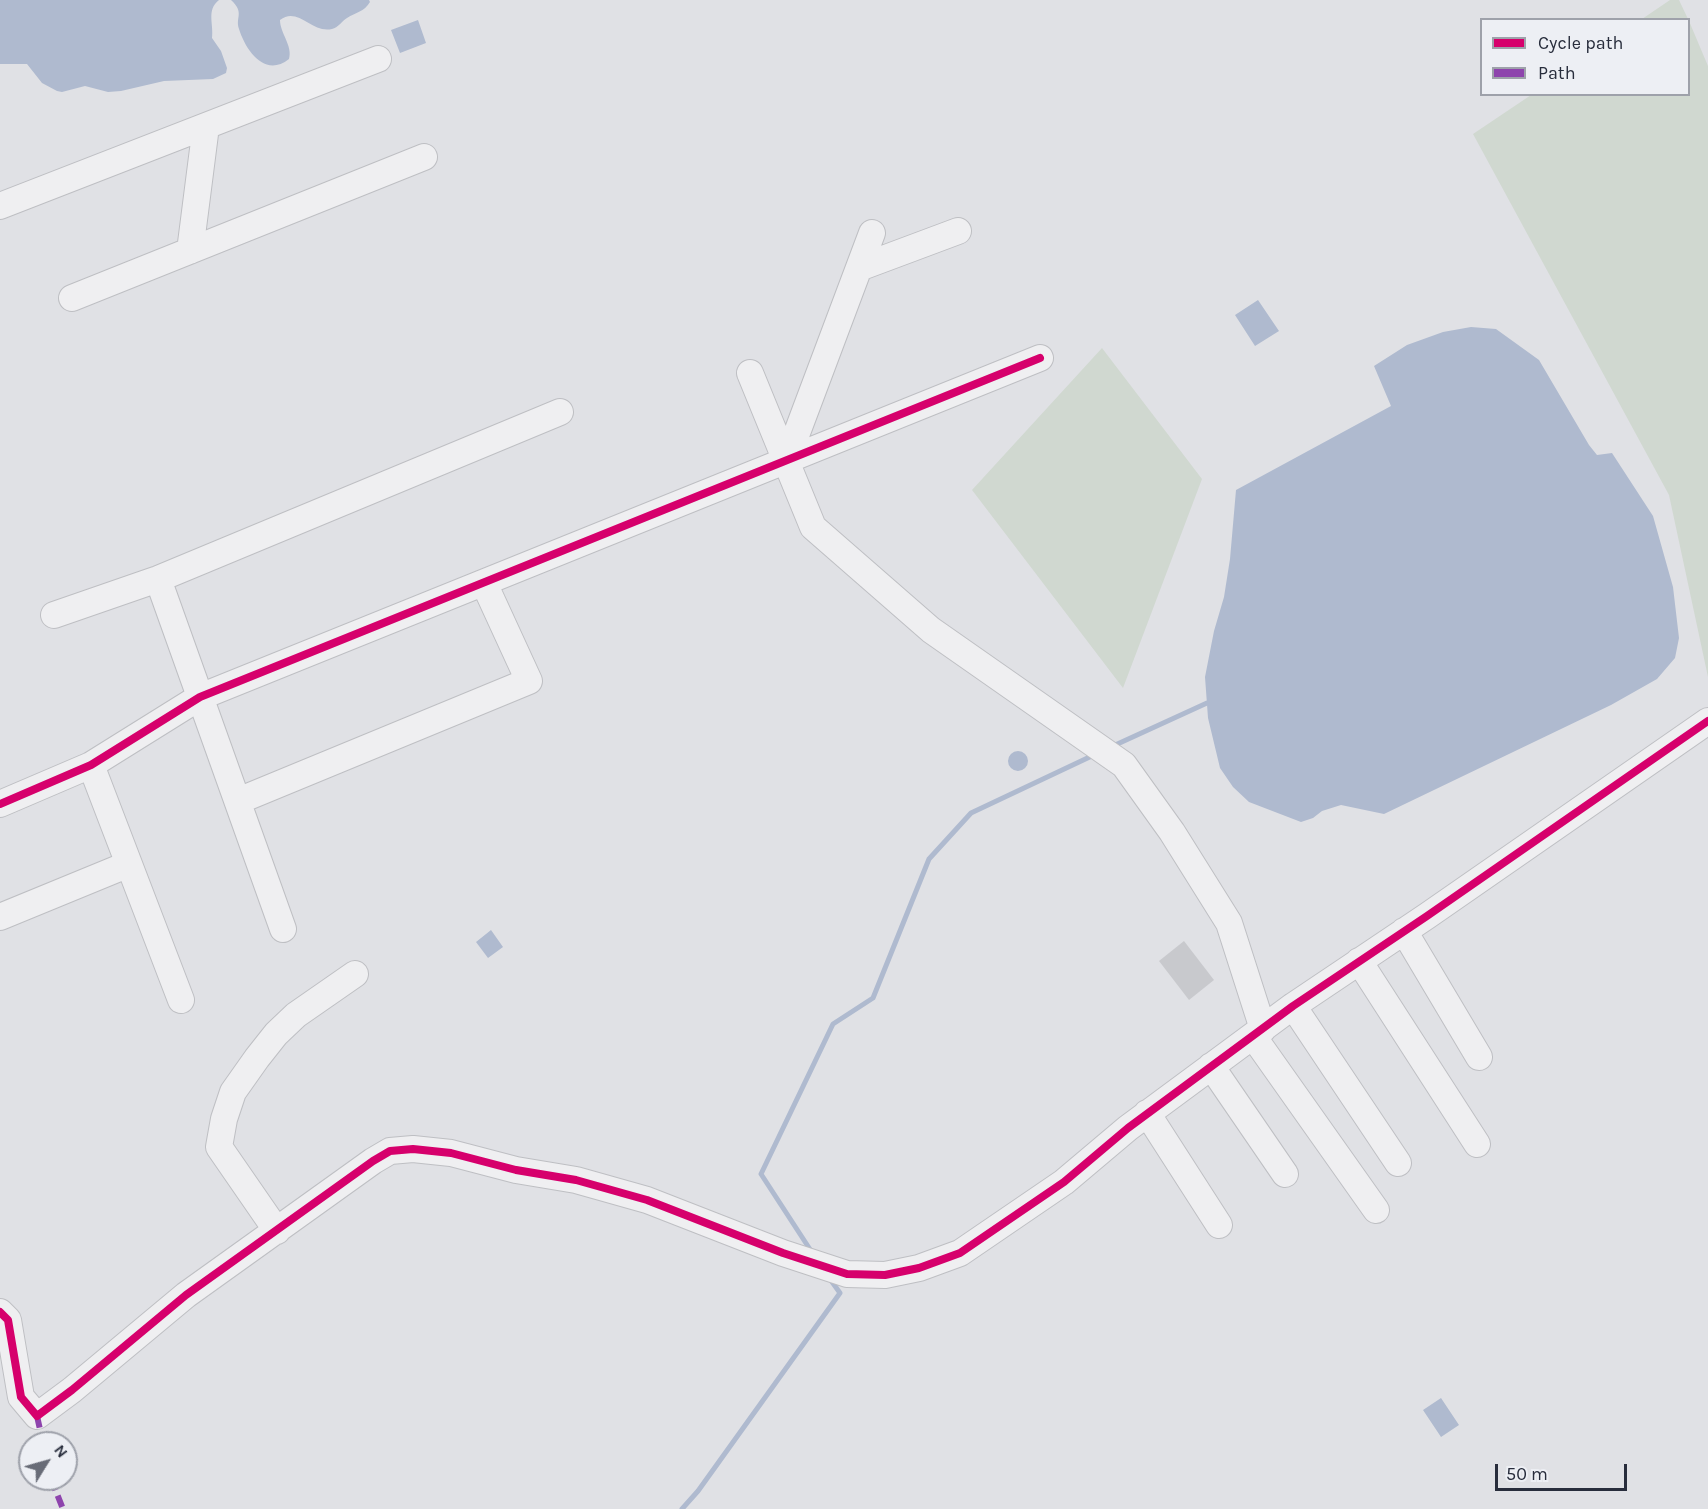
<!DOCTYPE html>
<style>
body{margin:0}
#map{position:relative;width:1708px;height:1509px;overflow:hidden;background:#e0e1e5;font-family:Karla,sans-serif}
canvas{display:block}
.legend{position:absolute;left:1480px;top:18px;width:210px;height:78px;box-sizing:border-box;background:#edeff4;border:2px solid #9ea1aa;margin:0;padding:8px 10px;list-style:none;font-size:18px;color:#282d3c}
.legend li{display:flex;align-items:center;gap:12px;height:30px}
.legend b{width:30px;border:2px solid #9ea1aa}
.north{position:absolute;left:18px;top:1431px;width:60px;height:60px;box-sizing:border-box;background:#edeff4;border:2px solid #9ea1aa;border-radius:50%;rotate:53deg;font-size:16px;font-weight:700;line-height:24px;text-align:center;color:#282d3c}
.north::after{content:'';display:block;margin:auto;width:21px;height:27px;background:#686c77;clip-path:polygon(50% 0,100% 100%,50% 72%,0 100%)}
.scale{position:absolute;left:1495px;top:1464px;width:132px;height:27px;box-sizing:border-box;border:3px solid #282d3c;border-top:0;padding-left:8px;font-size:18px;line-height:21px;white-space:nowrap;color:#282d3c;-webkit-text-stroke:4px #edeff4;paint-order:stroke}
</style>
<div id="map">
<canvas width="1708" height="1509"></canvas>
<ul class="legend">
<li><b style="height:8px;background:#d6006c"></b>Cycle path</li>
<li><b style="height:8px;background:#8e44ad"></b>Path</li>
</ul>
<div class="north">N</div>
<div class="scale">50 m</div>
</div>
<script>
const context = document.querySelector('canvas').getContext('2d');
context.lineJoin = 'round';
function fillPath(path, color) { context.fillStyle = color; context.fill(path, 'evenodd'); }
function strokePath(path, color, width, dash) { context.strokeStyle = color; context.lineWidth = width; context.lineCap = dash ? 'butt' : 'round'; context.setLineDash(dash || []); context.stroke(path); }
fillPath(new Path2D(`
 M1670,0h9l9,19h-46z
 M1689,21l19,45v611l-39,-182 -196,-361 58,-39 157,-1z
 M1102,348l100,131 -79,209 -151,-198z`), '#d0d8d0');
fillPath(new Path2D(`
 M0,0h219c-13,10 -5,24 -7,38l9,13 6,17 -1,5 -13,6 -49,2 -43,10 -13,1 -23,-6 -23,6 -5,-1 -15,-8 -15,-19h-27z
 M231,0h138l1,2c-6,10 -14,10 -23,16 -5,3 -9,10 -15,11 -20,5 -34,-23 -52,-9 0,13 13,26 9,39 -24,19 -43,-8 -50,-30 -4,-12 6,-16 -8,-29z
 M418,20l8,23 -26,10 -9,-23z
 M1258,300l21,31 -24,15 -20,-31z
 M1471,327l25,2 43,31 50,85 8,10 15,-2 41,63 20,71 6,51 -4,20 -18,21 -46,26 -227,109 -43,-9 -19,6 -9,7 -12,4 -52,-20 -16,-15 -13,-19 -12,-50 -3,-41 9,-46 10,-34 6,-38 6,-69 155,-84 -17,-40 33,-21 36,-13z
 M1008 761a10 10 0 1 1 20 0a10 10 0 1 1-20 0Z
 M491,930l12,17 -15,11 -12,-16z
 M1441,1398l18,27 -18,12 -18,-27z`), '#afbacf');
strokePath(new Path2D(`
 M1113,746l94,-43
 M813,1254l-52,-80 72,-150 40,-26 56,-139 42,-46 125,-59
 M682,1509l16,-18 142,-198 -10,-14`), '#afbacf', 5);
fillPath(new Path2D(`
 M1184,941l30,39 -25,20 -30,-39z`), '#c8c9cd');
const minor = new Path2D(`
 M0,206l378,-147
 M190,251l16,-125
 M859,268l99,-37
 M72,298l352,-141
 M750,373l63,154 118,103 193,135 48,67 57,91 34,106
 M786,462l86,-229
 M158,579l125,350
 M54,615l104,-36 402,-167
 M91,765l90,235
 M238,801l291,-120 -45,-98
 M0,804l91,-39 109,-68 840,-339
 M0,917l129,-53
 M1404,931l75,126
 M1359,961l118,183
 M1293,1006l105,157
 M1253,1036l123,174
 M1211,1066l74,108
 M1147,1113l72,112
 M277,1231l-58,-84 5,-28 9,-27 24,-34 19,-24 20,-19 59,-41
 M0,1312l8,8 13,77 16,19 35,-26 114,-95 187,-134 17,-10 23,-2 38,4 65,17 60,10 71,20 136,53 64,21 38,1 34,-7 41,-15 104,-71 64,-54 165,-122 134,-90 281,-195`);
strokePath(minor, '#bebfc3', 28);
strokePath(minor, '#efeff1', 26);
strokePath(new Path2D(`
 M37,1416l6,27
 M51,1479l12,30`), '#8e44ad', 6, [12, 6]);
strokePath(new Path2D(`
 M0,804l91,-39 109,-68 840,-339
 M0,1312l8,8 13,77 16,19 35,-26 114,-95 187,-134 17,-10 23,-2 38,4 65,17 60,10 71,20 136,53 64,21 38,1 34,-7 41,-15 104,-71 64,-54 165,-122 134,-90 281,-195`), '#d6006c', 8);
</script>
